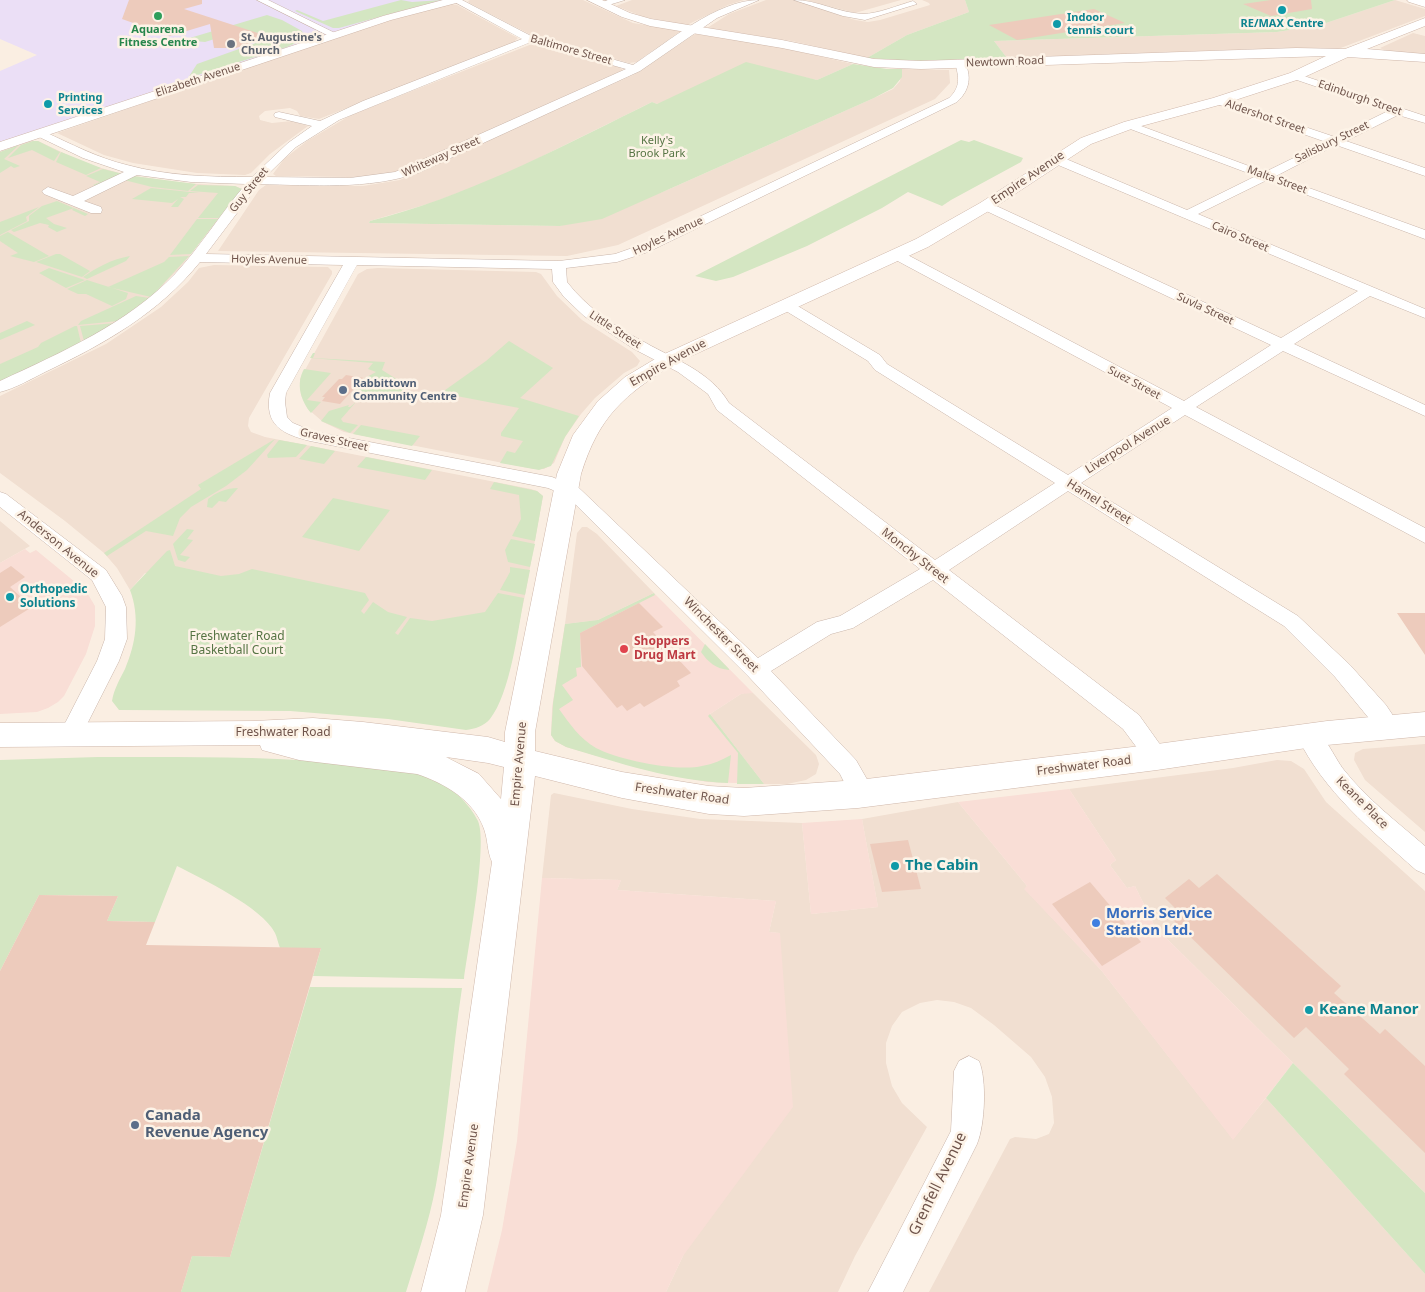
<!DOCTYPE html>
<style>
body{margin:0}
canvas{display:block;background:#faeee2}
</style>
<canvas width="1425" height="1292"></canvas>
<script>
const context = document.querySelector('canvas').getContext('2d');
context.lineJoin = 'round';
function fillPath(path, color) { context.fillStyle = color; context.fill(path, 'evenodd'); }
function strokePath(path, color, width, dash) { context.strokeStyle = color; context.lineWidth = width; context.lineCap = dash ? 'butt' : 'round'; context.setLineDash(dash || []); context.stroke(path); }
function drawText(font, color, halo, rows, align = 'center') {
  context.font = font + ' "Noto Sans",sans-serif'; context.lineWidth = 5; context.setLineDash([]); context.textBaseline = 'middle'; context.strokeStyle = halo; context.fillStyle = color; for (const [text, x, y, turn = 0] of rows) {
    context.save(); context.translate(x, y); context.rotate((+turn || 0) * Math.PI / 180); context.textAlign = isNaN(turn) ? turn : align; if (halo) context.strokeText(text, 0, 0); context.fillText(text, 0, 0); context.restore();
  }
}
fillPath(new Path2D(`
 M470,0h113l50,23 48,8 -44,31 -8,1 -96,-27 -64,-33 -1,-2z
 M632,0h112l-16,5 -41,20 -43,-8 -28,-11z
 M766,0h27l62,20 13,2 12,-2 50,-15 -1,-2 -7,-3h43l4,12 -62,23 -40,23 -75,-17 -85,-13 22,-14z
 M806,0h95l-46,13z
 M1395,0l30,9v7l-87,33h-80l-251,9 -13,-17 283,-9 43,-7z
 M451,4l6,1 61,33 -4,4 -195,77 -19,-3 -3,-5 -7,-3 -25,3 -6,5 1,4 12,3 20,-2 16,5 -38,28 -19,19 -6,2 -48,-2 -64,-10 -29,-8 -47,-22 316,-108z
 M1413,33l12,3v19l-39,-4 -6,-3z
 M695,34l84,13 74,17 -36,16 -19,-4 -141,28 -5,-2 -154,76 -67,25 -61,18 -1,2 191,3 105,-35 209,-93 19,-9 7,-8 2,-12 47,1 1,13 -15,16 -317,146 -51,11 -349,-5 41,-61 7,-5 97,1 37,-6 233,-105z
 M532,44l87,23 4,3 -224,101 -30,6h-18l-75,-1 -3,-2 11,-15 23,-18 44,-26z
 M30,141h8l49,23 36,10 57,9 55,3 7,3 -62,79 -29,29 -33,24 -37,22 -81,39v-230z
 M214,265l110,2h4l4,4v3l-83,144 -1,8 3,6 14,5 266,52 6,2 6,5 -18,99 -15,72 -8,27 -321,-111 -36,-10 -15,17 -13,-22 -13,-15 -39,-32 -65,-48v-77l106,-52 55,-37 27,-25 11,-14z
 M378,268l158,4 5,2 16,22 25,24 50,32 8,9 -3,5 -13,7 -29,25 -14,16 -16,23 -11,26 -10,6h-10l-190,-37 -21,-10 -15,-13 -7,-14 -1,-16 58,-105 9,-5z
 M0,521l30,25 -30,17z
 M582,527h5l10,7 57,59 -56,27 -33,4 12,-91z
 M748,692l5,1 63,62 3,9 -3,10 -10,6 -19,4h-23l-54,-70 31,-20z
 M1425,744v88l-60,-52 -11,-20 1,-7 8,-4z
 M1277,760l14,1 13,8 22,33 99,89v302l-270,-266 -20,-41 -8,2 -17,-23 6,-5 -47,-71 164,-21z
 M554,793l78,16 68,10 102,4 9,91 67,-7 -16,-88 96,-17 69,84 -2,3 76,81 132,169 33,-41 159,176v18h-496l81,-153 5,-2 21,2 13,-5 5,-11 -2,-26 -7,-20 -14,-20 -37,-32 -23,-17 -17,-6 -17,-2 -17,3 -18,9 -10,14 -6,17v20l6,23 10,17 25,24 -72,129 -17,36h-172l17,-36 96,-323 -10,-1 7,-31 -159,-11 4,-10 -79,-2 9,-83z`), '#f1dfd1');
fillPath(new Path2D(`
 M25,549l5,4 6,-3 50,41 9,15v20l-9,28 -22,42 -6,6 -10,6 -11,4 -37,2v-151z
 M654,593l99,100 -12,1 -31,20 54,70 -57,-2 -68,-14 -73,-21 -11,-6 -4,-6 1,-27 13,-84 33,-4z
 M1069,789l47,71 -6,5 17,23 8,-2 20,41 138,136 -60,77 -132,-170 -77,-81 3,-3 -69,-84z
 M862,819l16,88 -67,7 -9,-91z
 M542,878l79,2 -4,10 159,11 -7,31 11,1 13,174 -110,149 -17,36h-179l15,-62 15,-89z`), '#f9ded6');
fillPath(new Path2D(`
 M0,0h455l-28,6 -427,141v-76l37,-16 -37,-16z`), '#ebdff6');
fillPath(new Path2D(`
 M401,0l11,2 29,-2 -102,28h-6l-38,-17 2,-1 26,11z
 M965,0h430l-75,25 -43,7 -283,9 13,17 -93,3 -47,-3 40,-23 62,-23z
 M267,15l15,5 20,11 3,8 -18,8 -99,31 9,-14 67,-24 -2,-7 -25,-1 -32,10 -22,-2z
 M746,62l71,18 36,-16 34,5h15v8l-9,11 -19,10 -272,121 -42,7 -191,-3 1,-2c95,-24 181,-69 268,-112l14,-7 5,2z
 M961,140l8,2 5,-2 49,18 -2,4 -70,38 -9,6 -34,-14 -26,16 -75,38 -74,31 -17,4 -21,-5z
 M33,141h5l22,11 -6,9 -22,-11 -24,8 13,-13z
 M19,145l-15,14 16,7 -6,2 -3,-2 -11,7v-21z
 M61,152l40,16 -15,7 -30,-13z
 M103,169l20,5 -25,13 -5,-2 7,-3 -14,-6z
 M133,176l63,8 -8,7 -36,-4 -28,-7z
 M198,185l37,1 7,3 -23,29h-21l20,-25 -28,-2z
 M151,188l49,5h-11l-3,4h-6l4,2 -6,8h-7l7,-8 -6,4 -40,-4z
 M57,201l31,13 -3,2 -13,-6 2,-2 -28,10 8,6 13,4 -10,4 -9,-5 1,-2 -9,-2 -26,9 -3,-2 18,-9v-5l13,-10z
 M39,207l-13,10 1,4 -27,14v-13z
 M197,219h21l-27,35 -21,1z
 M8,232l41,24 -15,6 -24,-6 8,-3 -18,-12v-5z
 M56,254h4l30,17 -8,6 -46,-15z
 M130,256l-4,5 -39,18 -4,-2c13,-9 29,-18 47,-21z
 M189,256l-38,41 -43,-10 56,-25 5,-5z
 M49,268l36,12 -19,8 -27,-15z
 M87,280l41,13 -2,6 -14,7 -26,-12h-8l-11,-5z
 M136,296l13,2 -31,23 -40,4 3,-4z
 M27,321l8,4 -35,15v-7z
 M116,323l-32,18 -4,-15z
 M75,326h2l4,17 -77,37h-4v-16l38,-17 3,-4z
 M509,341l44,27 -33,30 59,18 -14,21 -14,29 -12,4 -39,-7 7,-12 8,2 8,-12 -22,-5v-3l18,-25 -78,-15 45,-32z
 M313,353h2l-2,5 72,4 -3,8 29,18 -5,-1 -12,13 -36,-6 3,-3 -6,-2 10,-11 11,-6 -8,-3 5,-6 -63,-5z
 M304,369l27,4 -24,27 14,2 -10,11c-11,-13 -15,-30 -7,-44z
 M356,402l-15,17 2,3 15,3 -8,8 -29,-12 8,-10 20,-6 -1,2h2z
 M361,425l59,11 -8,10 -59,-12z
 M275,439l-28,31 -21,16 -35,21 -11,11 -7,18 -27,-5 -39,25 -3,-3 97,-64 -3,-4z
 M279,440l28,5 -11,12 -28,1 -1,-3z
 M311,446l24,5 -11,13 -25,-5z
 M366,457l66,13 -7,10 -68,-13z
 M494,482l43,9 6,5 -8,45 -23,-5 9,-17 -2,-24 -29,-6z
 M238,488l-12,14 -7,-1 -7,7 -5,-1 1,-8c9,-7 18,-11 30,-11z
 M333,498l57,12 -31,41 -57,-14z
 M187,529l7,1 -7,9 6,1 -13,15 10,2 -5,5 -7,-2 -5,-16z
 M511,539l24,5 -5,23 -22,-5 -3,-12z
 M170,550l5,16 46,10 18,-2 13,-5 113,24 4,7 -8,11 3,3 9,-12 15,10 19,5 -12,16 3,2 12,-17 22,3 53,-9 13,-19 26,5c-6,32 -14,96 -34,121 -6,7 -15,10 -24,11l-78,-11 -98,-8 -171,-1 -7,-9c2,-12 8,-22 13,-32 11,-26 15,-52 5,-79l37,-39z
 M510,567l20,3 -5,25 -25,-5 10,-18z
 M654,593l1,2 -75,38 1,34 -5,1 1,8 -15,9 11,15 -14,9c10,14 21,30 37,39 23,12 81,24 106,18 11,-2 20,-6 29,-11l-3,28c-55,-2 -109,-20 -162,-36l-11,-6 -4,-6 2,-32 12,-79 33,-4z
 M705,644l24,25v1c-13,-1 -21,-8 -28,-18z
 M710,714l54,70h-27l1,-31 -30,-37z
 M98,757c86,0 171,-1 256,7 24,3 56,4 78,14 19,8 37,25 46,43 10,23 -10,127 -14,158l-151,-3 8,-28h-41c-2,-5 -3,-11 -5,-15 -13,-26 -73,-54 -98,-67l-22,56 -48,-1 11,-25 -79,-1 -39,76v-211z
 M310,987l152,1c-10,65 -14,132 -26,197 -7,37 -19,72 -30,107h-225l11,-36 38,1z
 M1293,1063l132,130v81l-159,-176z`), '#d4e6c2');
fillPath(new Path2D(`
 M129,0h73v4l-18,5 86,28 -34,11h-22l-4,-24 -40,12 -48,-17z
 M1271,0h40l1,9 -41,7 -28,-12z
 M1094,9l31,14 -108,17 -28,-15z
 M346,375l18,3 -24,26 -18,-3 3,-4h-3l17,-18h3z
 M11,566l14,11 -15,10 22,20 -32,20v-54z
 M639,603l24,24 -10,5 38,41 -14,8 3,5 -36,21 -4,-4 -13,8 -5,-6 -5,3 -35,-42 -2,-33z
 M1397,613h28v42z
 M908,840l13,49 -39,3 -12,-48z
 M1217,874l124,112 -7,7 46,41 5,-5 40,37v87l-81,-79 5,-5 -43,-42 -12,11 -127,-124 8,-6 -10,-10 24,-19 10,9z
 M1090,882l51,60 -39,24 -50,-62z
 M39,895l79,1 -11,25 48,1 -9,23 175,3 -91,309 -38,-1 -11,36h-181v-321z`), '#edcbbc');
const street = new Path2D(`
 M257,0h11l71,35 -2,2h-6z
 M451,0h11l71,37 100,28c35,-23 84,-65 126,-65l-42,18 -77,53 -222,102c-51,17 -105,12 -159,11l-53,70 353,7 56,-7 23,-8 311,-148c12,-11 10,-21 6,-35l1,-2h8c8,15 6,29 -7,41l-309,150 -31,10 -51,6 1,14c20,26 50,46 79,61 30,17 65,29 83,60l206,157 120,-77 -180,-113 -7,-9 -87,-53 -2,-3 2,-3h10l89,53 7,9 181,111 104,-67 -280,-150 -2,-3 2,-3h10l282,149 87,-56 -289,-136 -2,-3 2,-3h8l291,135 77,-47 -307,-129 -2,-3 2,-3h8l128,54 69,-34 -131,-49 -2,-2 2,-2h8l132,49 61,-30 -112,-39 -1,-2 1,-2h8l113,38 53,-26 -97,-33v-4l4,-1 130,43v7l-27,-8 -52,26 79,27v8l-89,-31 -60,31 149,54v9l-158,-59 -69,34 227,95v9l-55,-22 -76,48 131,61v11l-142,-65 -87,56 229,121v15l-240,-128 -104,68 217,133 52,49 36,40 14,21 -3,7 -8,2 -8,-2 -46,-56 -51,-51 -216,-135 -119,79 190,145 30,42 -4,7 -8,3 -8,-3 -26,-35 -190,-149 -80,48 -22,6 -60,37 85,89 12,21 2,13 -3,7 -9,3 -9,-3 -5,-19 -4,-8 -92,-98 -181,-180 -19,-8 -238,-47c-28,-7 -46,-16 -40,-48l73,-128 -143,-3c-41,51 -96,82 -155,110 -14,7 -29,16 -45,20v-11c62,-29 127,-57 175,-107 26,-28 46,-61 71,-90l-55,-2 -54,-7 -53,26 17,6 1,3 -1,3h-10l-47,-19 -2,-3 6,-4 25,9 51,-24 -41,-14 -46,-22 -2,-2 2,-2h8c26,12 53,26 82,33 40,11 83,12 125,12l36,-34 24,-17 -37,-9 -1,-2 1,-2 4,-1 41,9 43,-20 159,-62zM531,42l95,27 -231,103 -45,6 -85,-1 31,-30 43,-27zM357,265l195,4 1,13 11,15 20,19 50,33 44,23 30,22 9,16 203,159 -80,47 -23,6 -59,36 -179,-170 -27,-11 -240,-46 -19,-8 -6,-6 -2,-15 1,-9z
 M608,0h17l-23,7 -4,-3z
 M794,0c24,0 45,13 69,14 14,0 36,-9 50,-13l4,3 -52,16 -22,-4z
 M0,492l6,2 100,76 16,26 4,11 1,32 -8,22 -40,79 -8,2 -8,-2 -3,-7 37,-72 8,-22 1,-32 -14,-27 -92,-73z
 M1308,726c17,6 25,30 36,44 23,29 53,52 81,76v28l-9,-4c-45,-40 -92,-78 -119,-134l3,-7z
 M969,1056l10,5c8,18 6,64 -2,83l-74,148h-35l83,-161 3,-60 5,-10z`);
const secondary = new Path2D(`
 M443,0h19l-2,2 -69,18 -391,131v-9l383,-126z
 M587,0h15l28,13 21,6 131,21 92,19 47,2 375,-13 49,1 80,-31v8l-58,23 58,5v8l-77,-5 -48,22 -77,25 -89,24 -43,16 -99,65 -64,38 -254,117c-50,31 -75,52 -93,110l-46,258v19l87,21 87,14 35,2 114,-8 299,-36 170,-23 98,-9v24l-98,9 -170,25 -299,38 -114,8 -35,-2 -87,-16 -87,-22 -52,439 -18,77h-44l20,-77 51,-353c-5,-11 -4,-22 -8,-33 -10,-29 -40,-46 -67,-55l-118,-14 -37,-10 -2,-5 -260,2v-24l254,-2 59,-3 50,4 125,15 17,5v-10l52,-258 16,-39 25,-34 27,-24 35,-21 256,-117 64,-36 101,-65 43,-16 89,-24 77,-25 36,-17 -405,13 -47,-2 -92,-19 -132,-22 -28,-9zM446,757l42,6 16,4 -3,32 -22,-25z
 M1407,0h18v7l-16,-5z`);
strokePath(street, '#c9b5aa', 1);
strokePath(secondary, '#cfb7aa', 1);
fillPath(street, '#fff');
fillPath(secondary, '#fff');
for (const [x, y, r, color] of [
 [1282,10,5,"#0f9aa8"],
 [158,16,5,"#2e9e5b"],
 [1057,24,5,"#0f9aa8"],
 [231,44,5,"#6b7280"],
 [48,104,5,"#0f9aa8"],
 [343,390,5,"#5c6f8a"],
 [10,597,5,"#0f9aa8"],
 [624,649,5,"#e0444e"],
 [895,866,5,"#0f9aa8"],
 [1096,923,5,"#3f7fe0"],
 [1309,1010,5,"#0f9aa8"],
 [135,1125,5,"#5c6f8a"]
]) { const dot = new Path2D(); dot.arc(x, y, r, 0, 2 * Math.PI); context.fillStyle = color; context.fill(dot); strokePath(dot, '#fdf3e7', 2); }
drawText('bold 11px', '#0d838f', '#fdf3e7', [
 ["Indoor",1067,18],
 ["tennis court",1067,31],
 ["RE/MAX Centre",1282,24,"center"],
 ["Printing",58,98],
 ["Services",58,111]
], 'left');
drawText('bold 11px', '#27864d', '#fdf3e7', [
 ["Aquarena",158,30],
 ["Fitness Centre",158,43]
]);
drawText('bold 11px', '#5b616d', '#fdf3e7', [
 ["St. Augustine's",241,38],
 ["Church",241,51]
], 'left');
drawText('11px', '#6f544b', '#fdf3e7', [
 ["Baltimore Street",571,50,16],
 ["Newtown Road",1005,62,-2],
 ["Elizabeth Avenue",198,80,-18],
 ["Edinburgh Street",1360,98,19],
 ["Aldershot Street",1265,117,19],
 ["Salisbury Street",1332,142,-26],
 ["Whiteway Street",441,157,-24],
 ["Malta Street",1277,180,20],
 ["Guy Street",249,190,-51],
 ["Hoyles Avenue",668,236,-25],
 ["Cairo Street",1240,237,23],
 ["Hoyles Avenue",269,260,1],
 ["Suvla Street",1205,309,25],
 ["Little Street",615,330,33],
 ["Suez Street",1134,383,28],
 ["Graves Street",334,440,13]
]);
drawText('11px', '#567444', '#fdf3e7', [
 ["Kelly's",657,141],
 ["Brook Park",657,154]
]);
drawText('bold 11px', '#4e5e75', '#fdf3e7', [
 ["Rabbittown",353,384],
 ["Community Centre",353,397]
], 'left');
drawText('12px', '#6f544b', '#fdf3e7', [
 ["Empire Avenue",1028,178,-34],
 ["Empire Avenue",668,363,-29],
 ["Liverpool Avenue",1128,445,-32],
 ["Hamel Street",1099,502,32],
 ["Anderson Avenue",58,544,39],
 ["Monchy Street",915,556,38],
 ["Winchester Street",721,635,45],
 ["Freshwater Road",283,733],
 ["Empire Avenue",519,764,-85],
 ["Freshwater Road",1084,766,-7],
 ["Freshwater Road",682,794,8],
 ["Keane Place",1362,803,45],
 ["Empire Avenue",469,1166,-82]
]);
drawText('bold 12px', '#0d838f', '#fdf3e7', [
 ["Orthopedic",20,590],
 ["Solutions",20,604]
], 'left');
drawText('12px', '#567444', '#fdf3e7', [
 ["Freshwater Road",237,637],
 ["Basketball Court",237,651]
]);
drawText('bold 12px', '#be3a42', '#fdf3e7', [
 ["Shoppers",634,642],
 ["Drug Mart",634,656]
], 'left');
drawText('bold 15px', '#0d838f', '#fdf3e7', [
 ["The Cabin",905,866],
 ["Keane Manor",1319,1010]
], 'left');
drawText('bold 15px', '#366cbe', '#fdf3e7', [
 ["Morris Service",1106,914],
 ["Station Ltd.",1106,931]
], 'left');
drawText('bold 15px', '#4e5e75', '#fdf3e7', [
 ["Canada",145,1116],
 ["Revenue Agency",145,1133]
], 'left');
drawText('15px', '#6f544b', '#fdf3e7', [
 ["Grenfell Avenue",938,1184,-64]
]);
</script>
